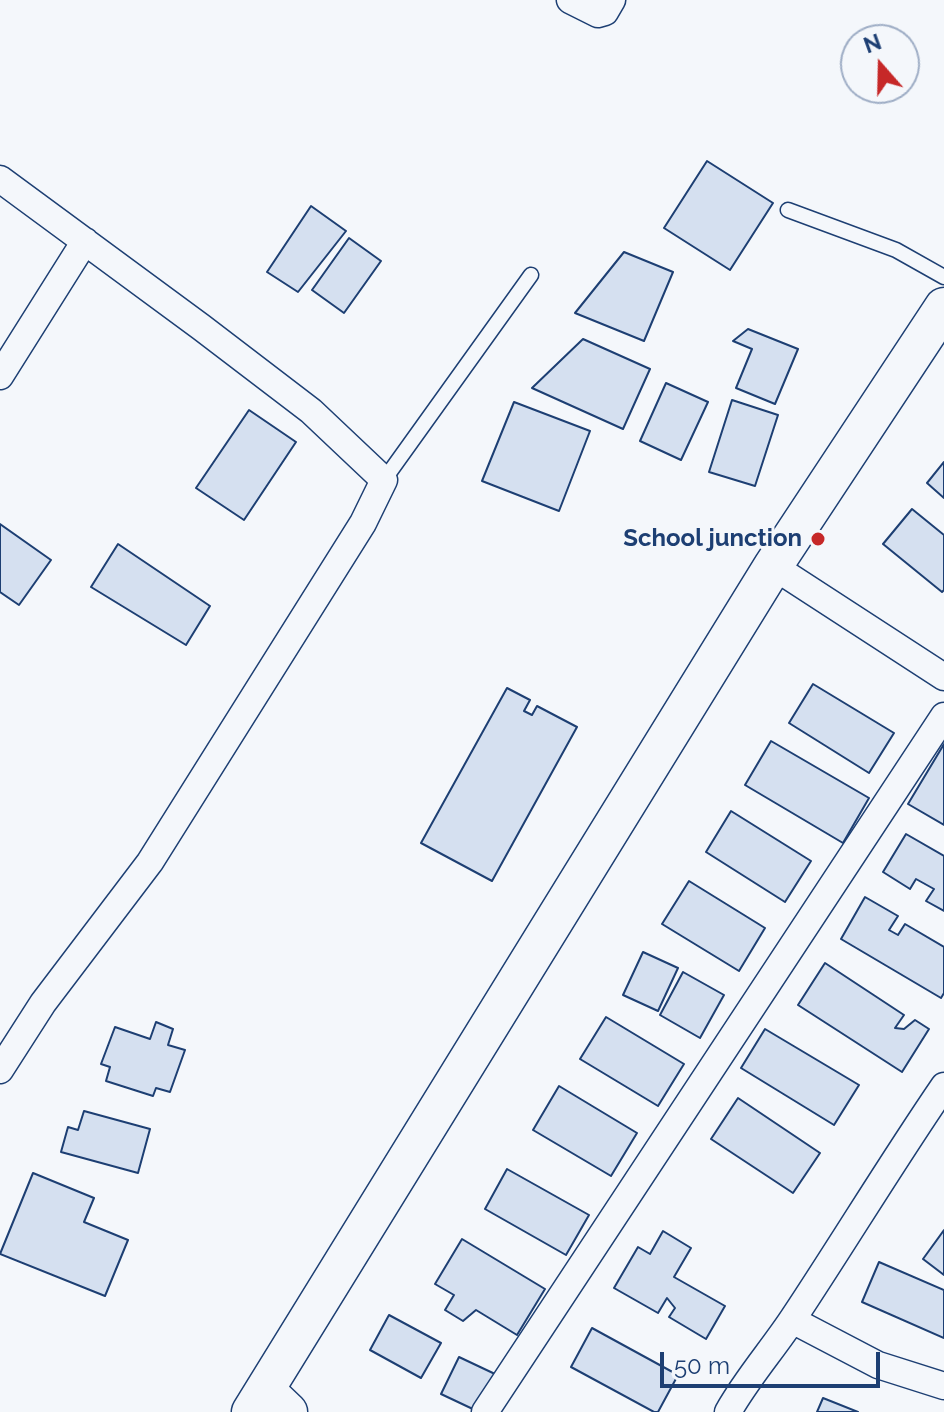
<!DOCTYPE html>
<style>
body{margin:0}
#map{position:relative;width:944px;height:1412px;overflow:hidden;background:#f4f7fb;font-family:Raleway,sans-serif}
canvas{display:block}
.north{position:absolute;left:840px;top:24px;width:80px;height:80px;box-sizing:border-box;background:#f4f7fb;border:2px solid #9eadc5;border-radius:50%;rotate:340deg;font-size:22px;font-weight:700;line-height:32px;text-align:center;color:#1d3f73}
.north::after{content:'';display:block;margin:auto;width:28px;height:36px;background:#c62828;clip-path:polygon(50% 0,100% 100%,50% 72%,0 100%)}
.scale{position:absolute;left:660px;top:1352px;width:220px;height:36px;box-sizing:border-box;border:4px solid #1d3f73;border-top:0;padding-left:10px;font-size:24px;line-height:28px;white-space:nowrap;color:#1d3f73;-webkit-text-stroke:6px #f4f7fb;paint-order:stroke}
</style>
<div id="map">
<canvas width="944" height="1412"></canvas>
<div class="north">N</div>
<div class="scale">50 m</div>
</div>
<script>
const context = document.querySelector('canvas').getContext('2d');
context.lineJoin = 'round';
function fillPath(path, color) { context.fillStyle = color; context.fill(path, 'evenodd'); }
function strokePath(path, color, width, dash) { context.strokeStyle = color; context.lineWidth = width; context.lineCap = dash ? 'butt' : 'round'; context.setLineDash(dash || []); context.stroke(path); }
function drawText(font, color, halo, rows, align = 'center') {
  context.font = font + ' Raleway,sans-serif'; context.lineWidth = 6; context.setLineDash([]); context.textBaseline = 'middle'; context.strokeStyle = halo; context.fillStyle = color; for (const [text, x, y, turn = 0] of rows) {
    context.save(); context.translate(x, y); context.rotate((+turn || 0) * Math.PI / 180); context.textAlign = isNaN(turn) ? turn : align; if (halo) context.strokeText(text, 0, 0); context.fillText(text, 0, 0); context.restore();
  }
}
const building = new Path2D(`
 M707,161l66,42 -43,67 -66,-42z
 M311,206l35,25 -48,61 -31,-20z
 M349,238l32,23 -37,52 -32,-23z
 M624,252l49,20 -29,69 -69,-28z
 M748,329l50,20 -23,55 -39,-16 16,-39 -19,-8z
 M583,339l67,30 -27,60 -91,-41z
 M666,383l42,19 -27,58 -41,-19z
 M732,400l46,15 -23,71 -46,-14z
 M514,402l76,29 -31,80 -77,-30z
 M249,410l47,32 -52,78 -48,-32z
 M944,462v36l-17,-15z
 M912,509l32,26v55l-2,2 -59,-48z
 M0,524l51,36 -32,45 -19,-13z
 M118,544l92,62 -24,39 -95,-58z
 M813,684l81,49 -25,40 -80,-50z
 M507,688l23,12 -6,11 8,4 5,-9 40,21 -85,154 -71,-38z
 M771,741l98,57 -26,45 -98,-58z
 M944,744v81l-36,-21z
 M731,811l80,50 -26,41 -79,-50z
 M906,834l38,22v55l-18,-10 8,-12 -18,-10 -6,10 -27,-17z
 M689,881l76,47 -26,43 -77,-47z
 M865,897l33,19 -9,14 9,5 7,-11 39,23v46l-3,5 -100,-59z
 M643,952l35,16 -20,43 -35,-16z
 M825,963l79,52 -9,13 9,1 11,-9 14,9 -27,43 -104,-67z
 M683,972l41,23 -24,43 -40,-23z
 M606,1017l78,47 -26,42 -78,-47z
 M156,1022l17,7 -5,16 17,5 -15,42 -14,-4 -3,8 -47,-15 4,-14 -9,-3 14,-37 35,12z
 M765,1029l94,56 -25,40 -93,-57z
 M559,1086l78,47 -26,43 -78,-46z
 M738,1098l82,55 -27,40 -82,-54z
 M84,1111l66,18 -12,44 -77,-21 7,-25 10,3z
 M507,1169l82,46 -23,40 -81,-46z
 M33,1173l61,25 -10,24 44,18 -23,56 -105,-42z
 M944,1230v45l-21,-16z
 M663,1231l28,17 -17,29 51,29 -19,33 -37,-22 6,-9 -8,-10 -9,15 -44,-25 24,-41 12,7z
 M462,1239l83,50 -28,46 -41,-25 -13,11 -18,-11 9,-15 -19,-11z
 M879,1262l65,28v48l-82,-36z
 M389,1315l52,28 -20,35 -51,-28z
 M592,1328l86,47 -20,37h-4l-83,-45z
 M459,1357l36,17 -18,37 -36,-17z
 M823,1398l35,14h-41z`);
fillPath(building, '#d5e0f0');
strokePath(building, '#1d3f73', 2);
const lane = new Path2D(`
 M788,210l108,40 48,27
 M384,480l147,-205`);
const street = new Path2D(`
 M570,0l28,14 7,-2 7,-12
 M0,179l201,148 110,84 73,69 -21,43 -213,339 -107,141 -43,67
 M0,376l85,-135
 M773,566l171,111
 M792,1320l86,45 66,21
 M485,1412l459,-696
 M728,1412c19,-34 45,-63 66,-95 51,-77 98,-155 150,-231`);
const secondary = new Path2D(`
 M265,1390l23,22
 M251,1412l522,-846 171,-259`);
strokePath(lane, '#1d3f73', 17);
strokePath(street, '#1d3f73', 29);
strokePath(secondary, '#1d3f73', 41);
strokePath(lane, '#f4f7fb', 14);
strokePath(street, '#f4f7fb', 26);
strokePath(secondary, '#f4f7fb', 38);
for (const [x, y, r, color] of [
 [818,539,8,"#c62828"]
]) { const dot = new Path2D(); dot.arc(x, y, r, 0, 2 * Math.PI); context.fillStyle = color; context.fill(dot); strokePath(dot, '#f4f7fb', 3); }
drawText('bold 24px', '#1d3f73', '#f4f7fb', [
 ["School junction",802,539]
], 'right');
</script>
